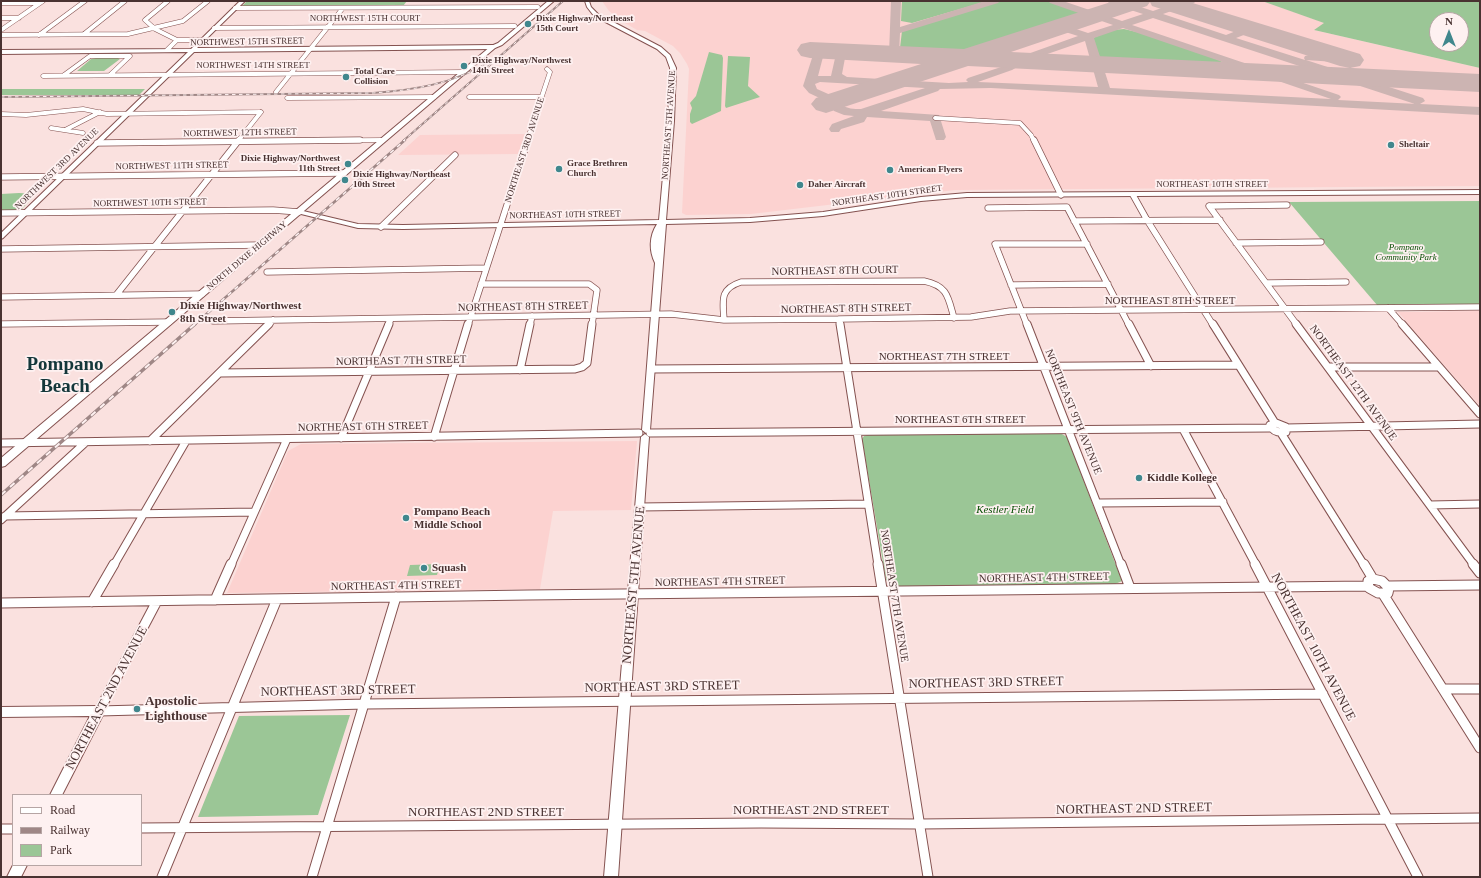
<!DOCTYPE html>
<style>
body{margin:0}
#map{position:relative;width:1481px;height:878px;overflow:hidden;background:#fae1df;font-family:Georgia,serif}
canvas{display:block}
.frame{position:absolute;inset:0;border:2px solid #493231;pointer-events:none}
.legend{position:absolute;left:12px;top:794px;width:130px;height:72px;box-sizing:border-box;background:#fef1f1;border:1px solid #b6a5a4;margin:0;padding:5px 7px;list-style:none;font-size:12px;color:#493231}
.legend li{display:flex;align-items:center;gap:8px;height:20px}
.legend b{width:20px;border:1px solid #b6a5a4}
.north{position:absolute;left:1429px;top:12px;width:40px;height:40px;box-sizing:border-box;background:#fef1f1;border:1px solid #b6a5a4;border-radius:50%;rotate:0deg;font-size:11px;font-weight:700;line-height:16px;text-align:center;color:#493231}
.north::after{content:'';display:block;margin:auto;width:14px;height:18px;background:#40878d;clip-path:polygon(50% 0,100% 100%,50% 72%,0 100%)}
</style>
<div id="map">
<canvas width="1481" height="878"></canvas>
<div class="frame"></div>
<ul class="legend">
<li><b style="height:5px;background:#fff"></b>Road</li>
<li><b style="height:5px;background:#9f8786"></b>Railway</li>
<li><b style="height:11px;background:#9bc696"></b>Park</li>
</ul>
<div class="north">N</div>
</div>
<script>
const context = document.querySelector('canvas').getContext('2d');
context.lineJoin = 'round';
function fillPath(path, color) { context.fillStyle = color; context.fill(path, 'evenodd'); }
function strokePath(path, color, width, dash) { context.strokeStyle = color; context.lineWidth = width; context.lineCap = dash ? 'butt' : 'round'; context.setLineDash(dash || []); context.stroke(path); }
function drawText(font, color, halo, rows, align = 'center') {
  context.font = font + ' Georgia,serif'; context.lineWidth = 3.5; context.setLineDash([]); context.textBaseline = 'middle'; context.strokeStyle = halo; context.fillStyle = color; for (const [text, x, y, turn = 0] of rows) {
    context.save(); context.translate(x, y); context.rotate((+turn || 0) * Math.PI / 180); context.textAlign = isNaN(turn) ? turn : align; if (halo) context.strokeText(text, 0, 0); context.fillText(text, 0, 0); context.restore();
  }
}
fillPath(new Path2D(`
 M602,1h660l63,22 -11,7 166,38v118l-525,4 -204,24 -65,1 -4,-2 7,-144 -2,-5 -7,-11 -7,-7 -28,-15 -8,-1 -12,-7 -16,-12z
 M526,134l-8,20 -120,1 22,-20z
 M1480,311v95l-82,-94z
 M637,441l-6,69 -78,1 -13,78 -313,4 61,-142 13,-7z`), '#fcd2d0');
fillPath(new Path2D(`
 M247,1h160l-4,5h-161z
 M902,1h86l-76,22 -11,-2z
 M1001,1h46l31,10 1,2 -124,41 -47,-3 -8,-3 2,-17z
 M1262,1h218v67l-166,-38 10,-7zM1437,20h24v24h-24z
 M1124,29c33,7 76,21 105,36l-2,2 -119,-6 -8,-3 -7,-20 19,-8z
 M709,52l13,3 1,3 -2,53 -29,13 -2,-2v-8l2,-6 -2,-5 6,-7z
 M728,56l22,1 -2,29 12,11 -34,11 -1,-2z
 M96,58h22l2,1 -16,12h-27l14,-12z
 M1,89h144l-6,6h-138z
 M19,193l17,1 -15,16h-20v-16z
 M1480,201v103l-103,1 -88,-103z
 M1060,433l7,4 55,144 -9,4 -206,3 -13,-2 -8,-6 -24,-141 2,-3 6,-2z
 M440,564l-3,11 -30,1 3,-11z
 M350,715l-32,100 -120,2 41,-101z`), '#9bc696');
fillPath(new Path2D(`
 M891,1h10l-1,26 85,-26h15l-2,2 -98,30 -1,21 -5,3 -5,-3z
 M1048,1h15l59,20 21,-7 -34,-11 -2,-2h15l31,10 29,-10h14l-2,2 -31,11 63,21 20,-8h8l1,2 -1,2 -18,7 69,22 -1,-2 1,-2 4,-1 45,3 1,2 -5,3 -44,-3 117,38 2,3 -5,3 60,3v8l-489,-27 -51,1 -2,2 -57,20 58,4 7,22 -2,3h-8l-6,-19 -63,-4 -3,5 -23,7 -2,3h-8l-2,-3 3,-5 22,-8 -10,-1 -10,-4 -4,-8 -21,-10 -6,-7 10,-31 1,-2 6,-2 17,-3 5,2h13l1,2 -1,2 -10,4 -3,16 5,3 102,6 19,-1 -2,-2 2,-2 36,-12 18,-10 56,-20 -22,-7 -1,-2 1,-2h8l24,8 25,-8 -63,-22zM1153,18l262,86h2l-79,-4 3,-3 -2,-2 -207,-70zM1123,28l208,71 -221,-11 -16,-50zM1085,41l13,46 -120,-5 34,-12 18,-10zM836,54l-5,22h-13l5,-19zM820,82l105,6 -64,21c-7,0 -14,0 -20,-5l5,-5 -2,-3 -9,1 -18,-8 -2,-5z
 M1472,80l8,1v6l-12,-2 -2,-2 2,-2z`), '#ccb4b2');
fillPath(new Path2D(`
 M1114,1h72l174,53 4,6 -4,6 -10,2 -10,-2 -188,-60 -2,-4 -3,4 -136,46 469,22v18l-512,-26 -142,47 -10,-3 -5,-6 5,-6 105,-34 -111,-6 -9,-2 -4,-6 4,-6 9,-2 154,7z`), '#ccb4b2');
const minorFar3 = new Path2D(`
 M168,1l-23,19 10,9 22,11h25
 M1,3h39
 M235,8l303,-1
 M1,18h18
 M214,28l301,-2
 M1,30l42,-29
 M84,34l41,-33
 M1,35l127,-1 55,-13 25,-20
 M39,35l46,-34
 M167,50l10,-10
 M64,75l26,-19h40l-20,19
 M43,76l421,-4
 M276,92l67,-84
 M469,97h73
 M287,98l147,-1
 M1,114l25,1 57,-6 24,5 154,-2
 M935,118l85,5 11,12 3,6
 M51,128l32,5
 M65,130l35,-18
 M238,141l23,-29
 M265,141l118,-1
 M527,141l23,-69 -3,-3`);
const minorFar2 = new Path2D(`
 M1034,140l27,55
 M97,143l263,-3
 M1,177l343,-4
 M1133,195l14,25 66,105
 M1209,206l88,119
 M1209,206l78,-1
 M988,208l79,-1 62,118
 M1,213l272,-3 26,2
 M1074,221l146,-1
 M381,227l74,-72
 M1236,243l85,-1
 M1,249l258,-4
 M267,272l219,-4
 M1267,283l79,-1
 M481,284h108l8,6 -5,35
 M1011,285l97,-1
 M117,294l122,-154
 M1,297l201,-3
 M1388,308l15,17
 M839,319l1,6
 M724,320c-1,-19 -5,-31 17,-38l183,-1c24,5 24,16 30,37
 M213,321l458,-7 53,6 115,-1 132,-2 39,-6 470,-4
 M1,324l168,-2
 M268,325l5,-5
 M388,325l3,-6
 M468,325l60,-185
 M530,325l2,-9
 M1027,325l-32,-81h92`);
const minorFar1 = new Path2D(`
 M840,324l38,241
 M1027,324l94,241
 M1129,324l22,42
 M1213,324l62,99
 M1296,324l178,241
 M1402,324l78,90
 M1328,367h111
 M651,369l587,-4
 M520,370l10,-46
 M220,373l355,-4 7,-2 5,-4 5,-39
 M1276,423l10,4v5c-7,1 -13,0 -16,-7z
 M1286,428l194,-4
 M1183,429l73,136
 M650,433l620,-5
 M1281,433l83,132
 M434,437l34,-113
 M341,438l48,-114
 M150,441l119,-117
 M1,443l638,-10
 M1098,503l125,-1
 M1430,505l50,-1
 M640,507l228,-3
 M5,516l249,-4
 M1,520l85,-78
 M114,565l72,-124
 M231,565l56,-126`);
const minor = new Path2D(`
 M878,564l50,313
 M1121,564l9,24
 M1255,564l163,313
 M1364,564l9,15
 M1473,564l7,9
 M1373,579l9,2 7,7 -1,5h-10l-9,-5 -1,-7z
 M1388,586l92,-1
 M1383,594l97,154
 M215,600l16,-36
 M92,602l22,-38
 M1,603l527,-8 840,-9
 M1443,689h37
 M99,711l266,-7 958,-10
 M99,711l58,-110
 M141,828l620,-5 159,1 560,-6
 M1,829h12
 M162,877l115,-278
 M312,877l84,-280`);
const tertiary = new Path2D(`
 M240,1h5l-48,47 296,-3 3,2 -3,2 -299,3 -191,186 -2,1v-6l187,-181 -187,2v-4l190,-1z
 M585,1h4l2,6 7,7 63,33 9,8 6,13 -2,53 -8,99 84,-2 73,-6 98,-15 46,-4 513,-3v4l-513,3 -46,4 -98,15 -73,6 -84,2 -16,206 -4,3 -4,-3 13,-167c-6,-12 -6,-27 2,-39l-254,5 -45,-1 -61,-15 -1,-1 3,-2 59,14 45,1 256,-5 9,-99 2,-53 -4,-11 -9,-8 -63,-33 -7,-9z
 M645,434l4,3 -31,440h-14l37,-440z
 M99,706l4,1 2,4 -43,84h-12l40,-79 -89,1v-10z
 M13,865h14l-6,12h-14z`);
const secondary = new Path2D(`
 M548,1h6l-52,44 -7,3 -490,418 -4,1v-9l490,-412 7,-3z`);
strokePath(minorFar3, '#845250', 5);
strokePath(minorFar2, '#845250', 7);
strokePath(minorFar1, '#845250', 9);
strokePath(minor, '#845250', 11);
strokePath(tertiary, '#845250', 2);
strokePath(secondary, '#845250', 2);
strokePath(minorFar3, '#fff', 4);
strokePath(minorFar2, '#fff', 5.5);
strokePath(minorFar1, '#fff', 7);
strokePath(minor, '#fff', 9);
fillPath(tertiary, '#fff');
fillPath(secondary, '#fff');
const railFar2 = new Path2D(`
 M1,97l372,-4c41,-3 80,-9 116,-31
 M403,141l160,-140`);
const railFar1 = new Path2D(`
 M194,325l211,-185`);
const rail = new Path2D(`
 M1,495l194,-171`);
strokePath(railFar2, '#9f8786', 2);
strokePath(railFar1, '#9f8786', 2.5);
strokePath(rail, '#9f8786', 3.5);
strokePath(railFar2, '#fef1f1', 1, [3.5]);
strokePath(railFar1, '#fef1f1', 1.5, [4.5]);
strokePath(rail, '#fef1f1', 2, [6]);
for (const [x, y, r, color] of [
 [528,24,4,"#40878d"],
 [464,66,4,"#40878d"],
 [346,77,4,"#40878d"],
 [1391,145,4,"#40878d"],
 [348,164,4,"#40878d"],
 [559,169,4,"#40878d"],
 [890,170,4,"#40878d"],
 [345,180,4,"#40878d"],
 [800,185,4,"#40878d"],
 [172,312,4,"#40878d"],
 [1139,478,4,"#40878d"],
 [406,518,4,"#40878d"],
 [424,568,4,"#40878d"],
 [137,709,4,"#40878d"]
]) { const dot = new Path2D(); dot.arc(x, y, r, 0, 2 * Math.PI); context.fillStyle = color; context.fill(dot); strokePath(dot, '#fef1f1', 1.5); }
drawText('9px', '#493231', '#fef1f1', [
 ["NORTHWEST 15TH COURT",365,19],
 ["NORTHWEST 15TH STREET",247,42,-1],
 ["NORTHWEST 14TH STREET",253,66],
 ["NORTHEAST 5TH AVENUE",669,125,-86],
 ["NORTHWEST 12TH STREET",240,133,-1],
 ["NORTHEAST 3RD AVENUE",525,150,-72],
 ["NORTHWEST 11TH STREET",172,166,-1],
 ["NORTHWEST 3RD AVENUE",57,169,-44],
 ["NORTHEAST 10TH STREET",1212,185],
 ["NORTHEAST 10TH STREET",887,196,-8],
 ["NORTHWEST 10TH STREET",150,203,-1],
 ["NORTHEAST 10TH STREET",565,215,-1],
 ["NORTH DIXIE HIGHWAY",247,256,-40]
]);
drawText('bold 9px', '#493231', '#fef1f1', [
 ["Dixie Highway/Northeast",536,19],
 ["15th Court",536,29],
 ["Dixie Highway/Northwest",472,61],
 ["14th Street",472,71],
 ["Total Care",354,72],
 ["Collision",354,82],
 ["Sheltair",1399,145],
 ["Dixie Highway/Northwest",340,159,"right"],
 ["11th Street",340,169,"right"],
 ["Grace Brethren",567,164],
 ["Church",567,174],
 ["American Flyers",898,170],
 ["Dixie Highway/Northeast",353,175],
 ["10th Street",353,185],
 ["Daher Aircraft",808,185]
], 'left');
drawText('italic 9px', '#064e02', '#fef1f1', [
 ["Pompano",1406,248],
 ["Community Park",1406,258]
]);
drawText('11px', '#493231', '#fef1f1', [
 ["NORTHEAST 8TH COURT",835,271,-1],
 ["NORTHEAST 8TH STREET",1170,301],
 ["NORTHEAST 8TH STREET",523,307,-1],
 ["NORTHEAST 8TH STREET",846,309,-1],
 ["NORTHEAST 7TH STREET",944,357],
 ["NORTHEAST 7TH STREET",401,361,-1],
 ["NORTHEAST 12TH AVENUE",1353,383,54],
 ["NORTHEAST 9TH AVENUE",1073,412,68],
 ["NORTHEAST 6TH STREET",960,420],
 ["NORTHEAST 6TH STREET",363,427,-1],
 ["NORTHEAST 4TH STREET",1044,578,-1],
 ["NORTHEAST 4TH STREET",720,582,-1],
 ["NORTHEAST 4TH STREET",396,586,-1],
 ["NORTHEAST 7TH AVENUE",894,596,81]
]);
drawText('bold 11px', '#493231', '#fef1f1', [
 ["Dixie Highway/Northwest",180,306],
 ["8th Street",180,319],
 ["Kiddle Kollege",1147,478],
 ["Pompano Beach",414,512],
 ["Middle School",414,525],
 ["Squash",432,568]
], 'left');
drawText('italic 11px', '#064e02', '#fef1f1', [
 ["Kestler Field",1005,510]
]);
drawText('13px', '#493231', '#fef1f1', [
 ["NORTHEAST 5TH AVENUE",634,585,-85],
 ["NORTHEAST 10TH AVENUE",1313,647,62],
 ["NORTHEAST 3RD STREET",986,683,-1],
 ["NORTHEAST 3RD STREET",662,687,-1],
 ["NORTHEAST 3RD STREET",338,691,-1],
 ["NORTHEAST 2ND AVENUE",107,698,-62],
 ["NORTHEAST 2ND STREET",1134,809,-1],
 ["NORTHEAST 2ND STREET",811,811],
 ["NORTHEAST 2ND STREET",486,813]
]);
drawText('bold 13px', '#493231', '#fef1f1', [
 ["Apostolic",145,702],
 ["Lighthouse",145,717]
], 'left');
drawText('bold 19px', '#14373a', '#fef1f1', [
 ["Pompano",65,365],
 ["Beach",65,387]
]);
</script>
